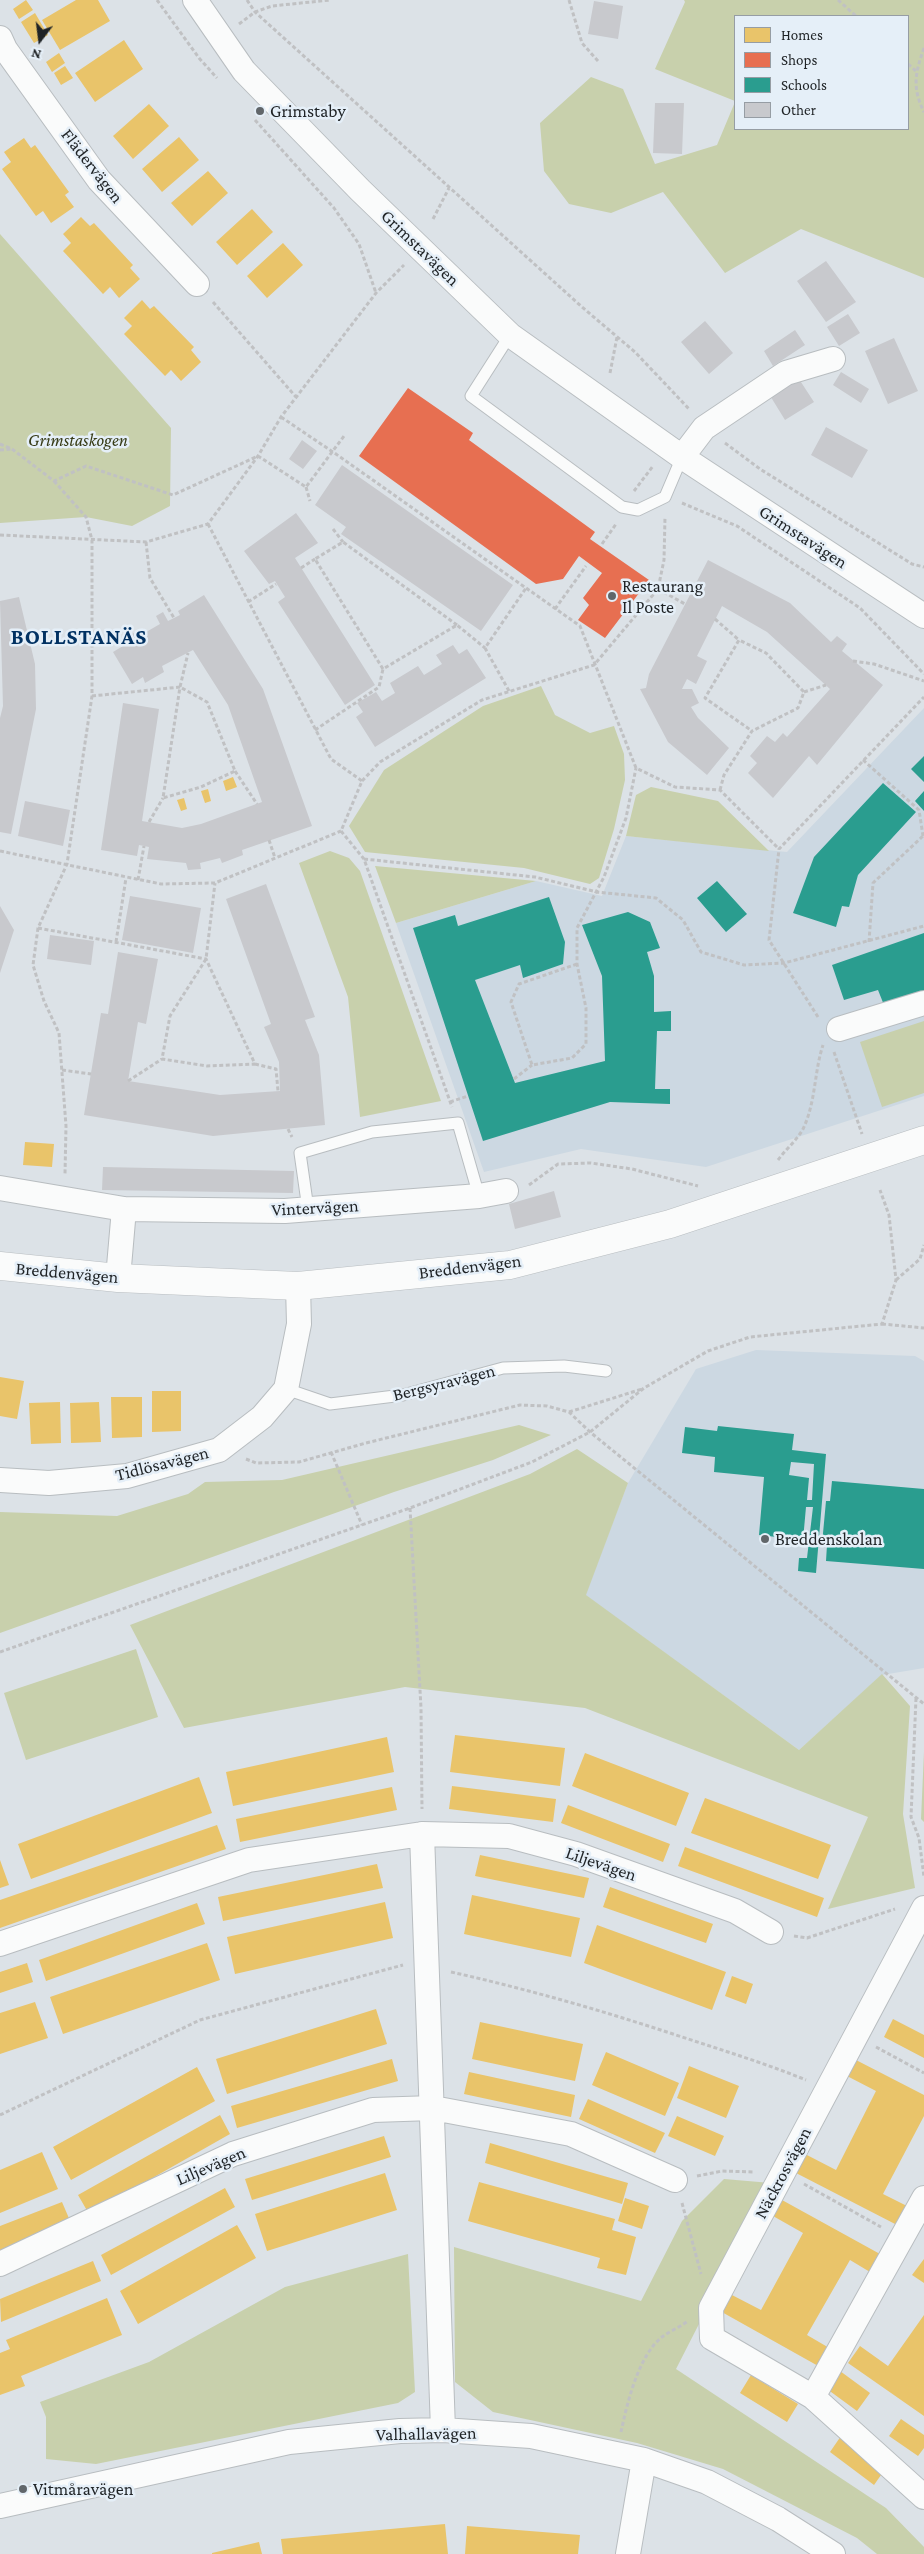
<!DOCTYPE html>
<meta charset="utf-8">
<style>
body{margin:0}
#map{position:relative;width:924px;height:2554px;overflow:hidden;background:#dce2e7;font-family:"Crimson Pro",serif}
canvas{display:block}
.legend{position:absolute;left:734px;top:15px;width:175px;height:115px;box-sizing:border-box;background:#e5eff8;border:1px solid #969da4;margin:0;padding:6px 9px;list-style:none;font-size:15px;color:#1f2326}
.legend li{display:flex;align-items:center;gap:10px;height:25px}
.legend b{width:25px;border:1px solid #969da4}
.north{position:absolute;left:15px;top:15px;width:50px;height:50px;-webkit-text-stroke:4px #e5eff8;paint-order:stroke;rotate:195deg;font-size:14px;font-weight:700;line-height:20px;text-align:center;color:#1f2326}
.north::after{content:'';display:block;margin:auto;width:18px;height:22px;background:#1f2326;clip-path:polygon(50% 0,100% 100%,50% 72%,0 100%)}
</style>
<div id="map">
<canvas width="924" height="2554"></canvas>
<ul class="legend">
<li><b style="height:14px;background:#e9c46a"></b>Homes</li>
<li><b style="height:14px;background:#e76f51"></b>Shops</li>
<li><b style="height:14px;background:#2a9d8f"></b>Schools</li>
<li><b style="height:14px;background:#c8c9cd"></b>Other</li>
</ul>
<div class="north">N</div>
</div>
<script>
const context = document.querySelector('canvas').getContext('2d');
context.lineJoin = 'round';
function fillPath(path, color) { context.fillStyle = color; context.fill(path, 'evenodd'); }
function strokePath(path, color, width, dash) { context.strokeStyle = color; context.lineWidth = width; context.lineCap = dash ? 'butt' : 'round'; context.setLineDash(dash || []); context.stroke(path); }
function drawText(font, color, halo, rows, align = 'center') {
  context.font = font + ' "Crimson Pro",serif'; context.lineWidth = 5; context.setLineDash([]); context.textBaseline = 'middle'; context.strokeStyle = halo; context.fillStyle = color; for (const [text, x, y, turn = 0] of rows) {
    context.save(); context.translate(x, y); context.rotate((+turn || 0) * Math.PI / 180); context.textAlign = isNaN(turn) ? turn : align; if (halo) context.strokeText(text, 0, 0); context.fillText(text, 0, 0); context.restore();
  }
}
fillPath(new Path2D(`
 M924,708v388l-218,71 -125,-18 -97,23 -88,-249 140,-42 66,15 24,-60 161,16z
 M756,1350l159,6 9,5v307l-42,7 -83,75 -214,-155 43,-112 68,-114z`), '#ccd8e2');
fillPath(new Path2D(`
 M684,0h240v278l-123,-49 -76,44 -62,-81 -52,21 -42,-9 -25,-33 -4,-48 51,-46 32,12 32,75 62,-19 18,-43v27h173v-113h-173v85l-80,-32 30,-67z
 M0,234l171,194 -1,78 -38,20 -46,-9 -86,6z
 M541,686l14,29 35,18 24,-7 10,28 1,26 -11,49 -15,49 -9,6 -66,-16 -159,-16 -16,-26 35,-56 99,-64z
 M651,787l67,14 51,50 -143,-15 10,-41z
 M330,851l19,7 11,13 81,230 -81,16 -12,-120 -49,-134z
 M375,866l161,15 -140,42z
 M924,1021v72l-42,14 -22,-65z
 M519,1425l32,10 -58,25 -99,32 -394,141v-121l117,4 71,-22 17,-12 77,-2z
 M577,1449l51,34 -42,112 213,155 83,-76 28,32 -7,108 12,74 -87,21 40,-92 -283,-109 -180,-21 -221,41 -54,-103 400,-151z
 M136,1649l22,68 -132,43 -22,-67z
 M924,1752v70l-3,-3z
 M724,2179l47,4 -95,186 210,139 38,39v7h-47l-20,-16 -134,-69 -86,-26 -144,-31 -38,-30 -1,-135 187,54 41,-80z
 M408,2254l7,138 -17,11 -302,61 -50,-5v-42l-6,-15 109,-40 136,-75z`), '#c8d0ac');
fillPath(new Path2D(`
 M26,0l7,10 -14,9 -6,-10z
 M76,0h22l12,21 -50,29 -18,-30z
 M35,13l13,22 -14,8 -13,-21z
 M124,40l19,29 -48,33 -20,-29z
 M59,53l6,10 -13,9 -6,-10z
 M65,66l8,12 -12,7 -7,-12z
 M149,104l20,22 -36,33 -20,-23z
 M179,137l20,23 -37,32 -20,-23z
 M24,138l7,10 4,-3 34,47 -4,3 9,12 -23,16 -8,-12 -7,5 -34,-47 9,-7 -7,-10z
 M208,171l20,22 -36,33 -21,-23z
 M252,209l21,23 -36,33 -21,-23z
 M81,217l9,9 4,-3 39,42 -3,3 10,11 -21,19 -9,-11 -7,7 -40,-43 8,-8 -8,-9z
 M283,243l20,22 -36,33 -20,-22z
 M142,300l8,9 4,-3 40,41 -3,3 10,12 -20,19 -10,-11 -6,6 -41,-42 8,-8 -8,-8z
 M233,777l4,10 -11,4 -3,-10z
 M208,789l3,12 -6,2 -4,-12z
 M184,798l3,11 -6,2 -4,-11z
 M25,1142l29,2 -2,23 -29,-2z
 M0,1377l24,4 -7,38 -17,-3z
 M152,1391h29v40l-29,1z
 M111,1397h31v40l-30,1z
 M60,1402l1,41 -30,1 -2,-41z
 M99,1402l2,40 -30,1 -1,-40z
 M455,1735l110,13 -5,38 -110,-14z
 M387,1737l7,35 -161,34 -7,-34z
 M585,1753l104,40 -13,33 -104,-40z
 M199,1777l13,36 -181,66 -13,-35z
 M452,1786l104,13 -3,23 -104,-13z
 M392,1787l5,23 -157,32 -4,-23z
 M705,1798l126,47 -13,34 -127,-46z
 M568,1805l102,39 -7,18 -102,-39z
 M217,1825l9,24 -226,79v-28z
 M685,1847l139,51 -7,19 -139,-51z
 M480,1855l109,23 -5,20 -109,-22z
 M0,1860l9,25 -9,3z
 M377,1864l6,24 -160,33 -5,-24z
 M610,1887l103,37 -7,19 -103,-36z
 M472,1895l108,23 -9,39 -107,-23z
 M385,1902l8,36 -158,36 -8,-37z
 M197,1903l8,21 -159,57 -7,-21z
 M597,1925l129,47 -14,38 -128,-47z
 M207,1943l13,37 -157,54 -13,-37z
 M27,1963l6,19 -33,11v-21z
 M732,1976l21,8 -7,20 -21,-8z
 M35,2002l13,36 -48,16v-41z
 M376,2009l11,35 -160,50 -11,-35z
 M893,2019l31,16v23l-40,-21z
 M480,2022l103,22 -8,37 -103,-22z
 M606,2052l73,31 -14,33 -73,-31z
 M392,2059l6,22 -161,47 -6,-22z
 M856,2060l68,35v21l-41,78 24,12 -10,19 -101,-52 9,-19 31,16 40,-79 -29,-15z
 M689,2066l50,20 -13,32 -49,-20z
 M197,2067l18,34 -144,79 -18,-33z
 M469,2072l106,23 -4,22 -107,-23z
 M588,2099l77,34 -10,20 -76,-34z
 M220,2115l10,19 -141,80 -11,-19z
 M677,2116l47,20 -9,20 -47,-20z
 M384,2136l7,21 -139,43 -7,-21z
 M490,2143l138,40 -6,21 -137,-41z
 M42,2152l16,37 -58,24v-43z
 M385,2173l12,37 -130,41 -12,-37z
 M479,2182l136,37 -3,11 24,7 -10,38 -29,-7 3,-10 -132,-37z
 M225,2188l10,19 -124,68 -10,-20z
 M625,2198l24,8 -7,23 -24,-8z
 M782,2200l98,54 -10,18 -20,-12 -43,75 24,14 -11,18 -100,-56 10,-17 31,16 42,-77 -30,-17z
 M62,2202l9,21 -71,28v-25z
 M237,2225l19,33 -118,66 -18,-33z
 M924,2259v24l-12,-8z
 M93,2261l8,20 -100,41 -1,-23z
 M107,2298l15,37 -101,41 4,10 -25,9v-42l10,-4 -4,-9z
 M924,2315v101l-76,-53 12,-17 28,20z
 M840,2371l30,22 -13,18 -30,-22z
 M751,2375l47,29 -11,18 -47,-29z
 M901,2419l23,16v13l-6,8 -29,-20z
 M841,2436l45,32 -12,17 -44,-33z
 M445,2524l3,30h-165l-2,-15z
 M467,2526l113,9 -2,19h-113z
 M259,2542l3,12h-50v-1z`), '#e9c46a');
fillPath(new Path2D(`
 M408,388l65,45 -4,7 126,92 -5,7 59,41 -44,58 -27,-18 11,-15 -6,-7 19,-25 -23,-17 -16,23 -27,5 -177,-128z`), '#e76f51');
fillPath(new Path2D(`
 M924,756v26l-13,-13z
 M883,783l33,29 -58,63 -9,32 -7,-1 -6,21 -43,-14 21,-56z
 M924,791v20l-9,-10z
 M717,881l30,33 -21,18 -29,-34z
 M549,897l16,45 -2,22 -40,14 -3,-13 -45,15 40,103 90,-22 -3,-85 -20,-51 46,-13 22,10 10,26 -13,4 7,24v36l17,-1v20h-14l-2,58h15v15l-60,-2 -127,39 -70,-213 42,-13 3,11z
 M924,933v58l-40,14 -6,-15 -34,10 -12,-35z
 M718,1426l76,8 -2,16 34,4 -10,119 -18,-2 1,-13h8l6,-51h-7l-3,33 -44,-5 5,-58 -50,-5 1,-15 -33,-4 3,-26 32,4zM791,1462l23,2 -2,36h-5l2,-22 -20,-3z
 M832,1481l92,8v80l-98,-8 1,-16 -5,-1 4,-43h4z`), '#2a9d8f');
fillPath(new Path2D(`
 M594,1l29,5 -5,33 -30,-5z
 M655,103h29l-2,51 -29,-1z
 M826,261l30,41 -30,20 -29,-41z
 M848,314l12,19 -21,13 -12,-19z
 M705,321l28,32 -24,21 -28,-32z
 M795,330l10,15 -32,21 -9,-15z
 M894,338l24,53 -30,13 -23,-53z
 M841,372l28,17 -8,14 -28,-18z
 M797,376l17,26 -29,18 -16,-26z
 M826,427l42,23 -16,28 -41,-23z
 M302,440l15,11 -14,18 -14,-10z
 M342,465l171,120 -32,46 -140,-97 5,-7 -31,-22z
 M296,513l22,30 -23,15 80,127 -30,20 -67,-103 7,-5 -10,-16 -6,3 -25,-33z
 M708,560l82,43 41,39 6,-6 10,8 -5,7 41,34 -66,80 -8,-9 -36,42 -25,-25 9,-10 -7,-7 17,-20 8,6 8,-9 4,4 43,-48 -63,-57 -45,-26 -25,50 10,5 -11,23 -9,-5 -5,10h10l7,14 -8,4 7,11 31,30 -22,27 -39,-33 -28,-53 6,-1 3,-14z
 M204,595l59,94 49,137 -70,24 1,5 -21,8 -2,-5 -20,5 1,6 -13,1 -2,-7 -39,-4 2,-12 -10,-2 -2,11 -36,-6 22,-147 36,6 -17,112 40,7 19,-4 61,-22 -34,-97 -35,-55 -31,16 2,6 -19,11 -2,-6 -11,7 -19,-32 10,-6 -3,-6 18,-9 3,4 19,-11 -4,-8 7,-4 5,9 12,-6 -2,-4z
 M19,597l16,67 1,45 -25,125 -11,-2v-114l3,-12 -3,-105z
 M453,645l6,9 8,-5 19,29 -111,69 -19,-30 7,-5 -6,-9 19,-11 6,9 13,-8 -5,-10 28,-17 6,9 18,-11 -6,-9z
 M25,801l45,9 -7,36 -45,-10z
 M266,884l49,133 -10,3 14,35 6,70 -112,11 -129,-21 17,-102 7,1 10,-62 40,7 -12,65 -8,-2 -10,59 92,14 60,-4 -1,-29 -15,-35 7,-3 -45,-125z
 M130,896l71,12 -8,45 -71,-13z
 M0,906l14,24 -14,43z
 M50,935l44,6 -3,24 -44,-6z
 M103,1167l191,4 -1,22 -191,-3z
 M554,1191l7,26 -46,12 -6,-25z`), '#c8c9cd');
const service = new Path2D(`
 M510,335l-39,61 151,111 16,3 27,-13 17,-40
 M308,1209l-8,-56 72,-21 86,-9 21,73
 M286,1389l44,15 73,-9 100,-27 61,-2 42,5`);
const minor = new Path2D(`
 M195,0l49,71 116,119 150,145 172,122 242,159
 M0,38l5,11 94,131 98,104
 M682,457l22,-29 82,-55 47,-14
 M839,1029l85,-26
 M0,1188l124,21 161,2 194,-15 27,-5
 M118,1278l6,-69
 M0,1480l49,3 78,-7 92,-26 43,-33 24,-28 13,-65 -1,-38
 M422,1834l21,596
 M924,1908l-213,400 1,30 101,59 111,100
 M0,1944l249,-84 173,-26 87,2 67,18 159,57 36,21
 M0,2264l233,-110 140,-44 60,-2 138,26 104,46
 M813,2397l111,-199
 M0,2506l289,-64 111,-11 43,-1 88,6 113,24 63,22 71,37 55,35
 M628,2554l16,-94`);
const tertiary = new Path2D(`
 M0,1266l118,12 180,8 212,-21 160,-41 254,-84`);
strokePath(service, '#b8bdc0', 13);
strokePath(minor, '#b8bdc0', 26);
strokePath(tertiary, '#b8bdc0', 29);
strokePath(new Path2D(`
 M157,0l42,58 18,20
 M247,0l8,12 327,295 53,45 55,58
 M569,0l13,43 16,18
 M838,0l18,16
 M239,24l16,-12 17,-6 58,-6
 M924,48c-9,25 -12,40 0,64
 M908,64l8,7
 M255,120l79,88 25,36 17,49
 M433,219l16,-31
 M213,302l83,95
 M610,373l7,-36
 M281,417l52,35 247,174 56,142 39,19 45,3 59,59
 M725,443l35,26 152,95 12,3
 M0,444l12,5 42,32 32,-15 87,29 85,-39 48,31 38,-51
 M0,450l11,-1
 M54,481l32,36 6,23v156l-25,168 -29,64 -5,37 11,36 15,32 7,93 -1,48
 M306,487l4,14
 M634,491l19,-25
 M682,503l55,23 123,82 64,66
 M208,524l123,235 31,22 -21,50 23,28 88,248
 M333,529l10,13
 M0,535l146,7 62,-18 50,-68 23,-39 95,-124 28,-28
 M146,542l4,36 24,40
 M602,544l14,-20
 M301,568l14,-9
 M658,589l27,15
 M248,602l28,-18
 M555,609l31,-43
 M715,619l24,21
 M457,625l-114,-83 -28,17 68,110 74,-44 28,23
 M853,661l21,3 50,17
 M509,691l-24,-43 41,-60
 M804,692l22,-7
 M92,696l88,-9 -17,111 38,-11 34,-16 -28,-69 -27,-15 8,-34
 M315,730l64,-43 4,-18
 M863,760l56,50 4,26
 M235,771l22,33
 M362,781l18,-19 102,-62 112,-35 64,-76 6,-29 1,-43
 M720,790l4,-15 28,-44 46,-23 6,-16 -38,-39 -27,-13 -34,58 47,33
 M149,822l14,-24
 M269,840l6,18
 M0,851l161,33 54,-1 126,-52
 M364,859l171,18 62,15 59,6 27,22 18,32 43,13 40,-2 140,-37
 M138,880l6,-34
 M38,928l168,31 49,105 -48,2 -45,-7 8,-43 36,-57 9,-76
 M116,942l10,-64
 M869,942l4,-59 50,-47 1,2
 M577,964l-58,20 -8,18 21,63 40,-7 14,-14v-36l-9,-44v-36l27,-51 22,-59 10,-50
 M818,1017l-49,-77 10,-91 145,-152
 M834,1052l28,82
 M255,1064l21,5 2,22
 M62,1070l29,4
 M514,1079l18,-14
 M128,1081l34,-22
 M450,1102l18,-6
 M288,1129l4,8
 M778,1160c8,-11 19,-20 25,-31 13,-27 11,-57 20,-84
 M529,1185l29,-21 33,-1 41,6 66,17
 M896,1280l24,-21 4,-14
 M882,1324l42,4
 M569,1412l73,-23
 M331,1452l31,73
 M246,1459l10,4 43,-1 67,-19 154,-38 27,1 22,6 21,20 334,272
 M410,1508l11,200 1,101
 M0,1652l410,-144 122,-46 58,-30 54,-44 64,-37 42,-14 132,-13 14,-44 -7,-65 -9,-25
 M916,1698l-5,119 8,21 5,39
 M794,1936l13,2 88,-29
 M451,1972c76,17 149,38 222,62 45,15 89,28 133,46
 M876,2047l48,26
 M0,2115l200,-95 203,-55
 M697,2176l25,-5 33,1
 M804,2184l77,43
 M682,2203l19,71
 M621,2432c6,-28 17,-76 41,-95 8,-6 18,-10 26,-16`), '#c0c1c3', 3, [4, 2.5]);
strokePath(service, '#fafbfb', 11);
strokePath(minor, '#fafbfb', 24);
strokePath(tertiary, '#fafbfb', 28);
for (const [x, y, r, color] of [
 [260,111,5,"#61666a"],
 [612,596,5,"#61666a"],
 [765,1539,5,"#61666a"],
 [23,2489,5,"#61666a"]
]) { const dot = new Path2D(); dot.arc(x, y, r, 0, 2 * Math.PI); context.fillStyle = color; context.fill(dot); strokePath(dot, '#e5eff8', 2); }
drawText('18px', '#1f2326', '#e5eff8', [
 ["Grimstaby",270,111],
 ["Restaurang",622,586],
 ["Il Poste",622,607],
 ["Breddenskolan",775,1539],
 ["Vitmåravägen",33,2489]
], 'left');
drawText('18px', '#1f2326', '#e5eff8', [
 ["Flädervägen",92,166,52],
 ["Grimstavägen",420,248,44],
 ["Grimstavägen",803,537,33],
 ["Vintervägen",315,1208,-3],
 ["Breddenvägen",470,1267,-7],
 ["Breddenvägen",67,1273,5],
 ["Bergsyravägen",444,1383,-14],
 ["Tidlösavägen",162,1464,-14],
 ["Liljevägen",601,1864,19],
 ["Liljevägen",211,2166,-23],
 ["Näckrosvägen",783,2173,-62],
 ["Valhallavägen",426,2434,-1]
]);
drawText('italic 18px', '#373b16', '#e5eff8', [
 ["Grimstaskogen",78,440]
]);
context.letterSpacing = '1px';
drawText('bold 22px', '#013162', '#e5eff8', [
 ["BOLLSTANÄS",79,637]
]);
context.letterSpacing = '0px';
</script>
